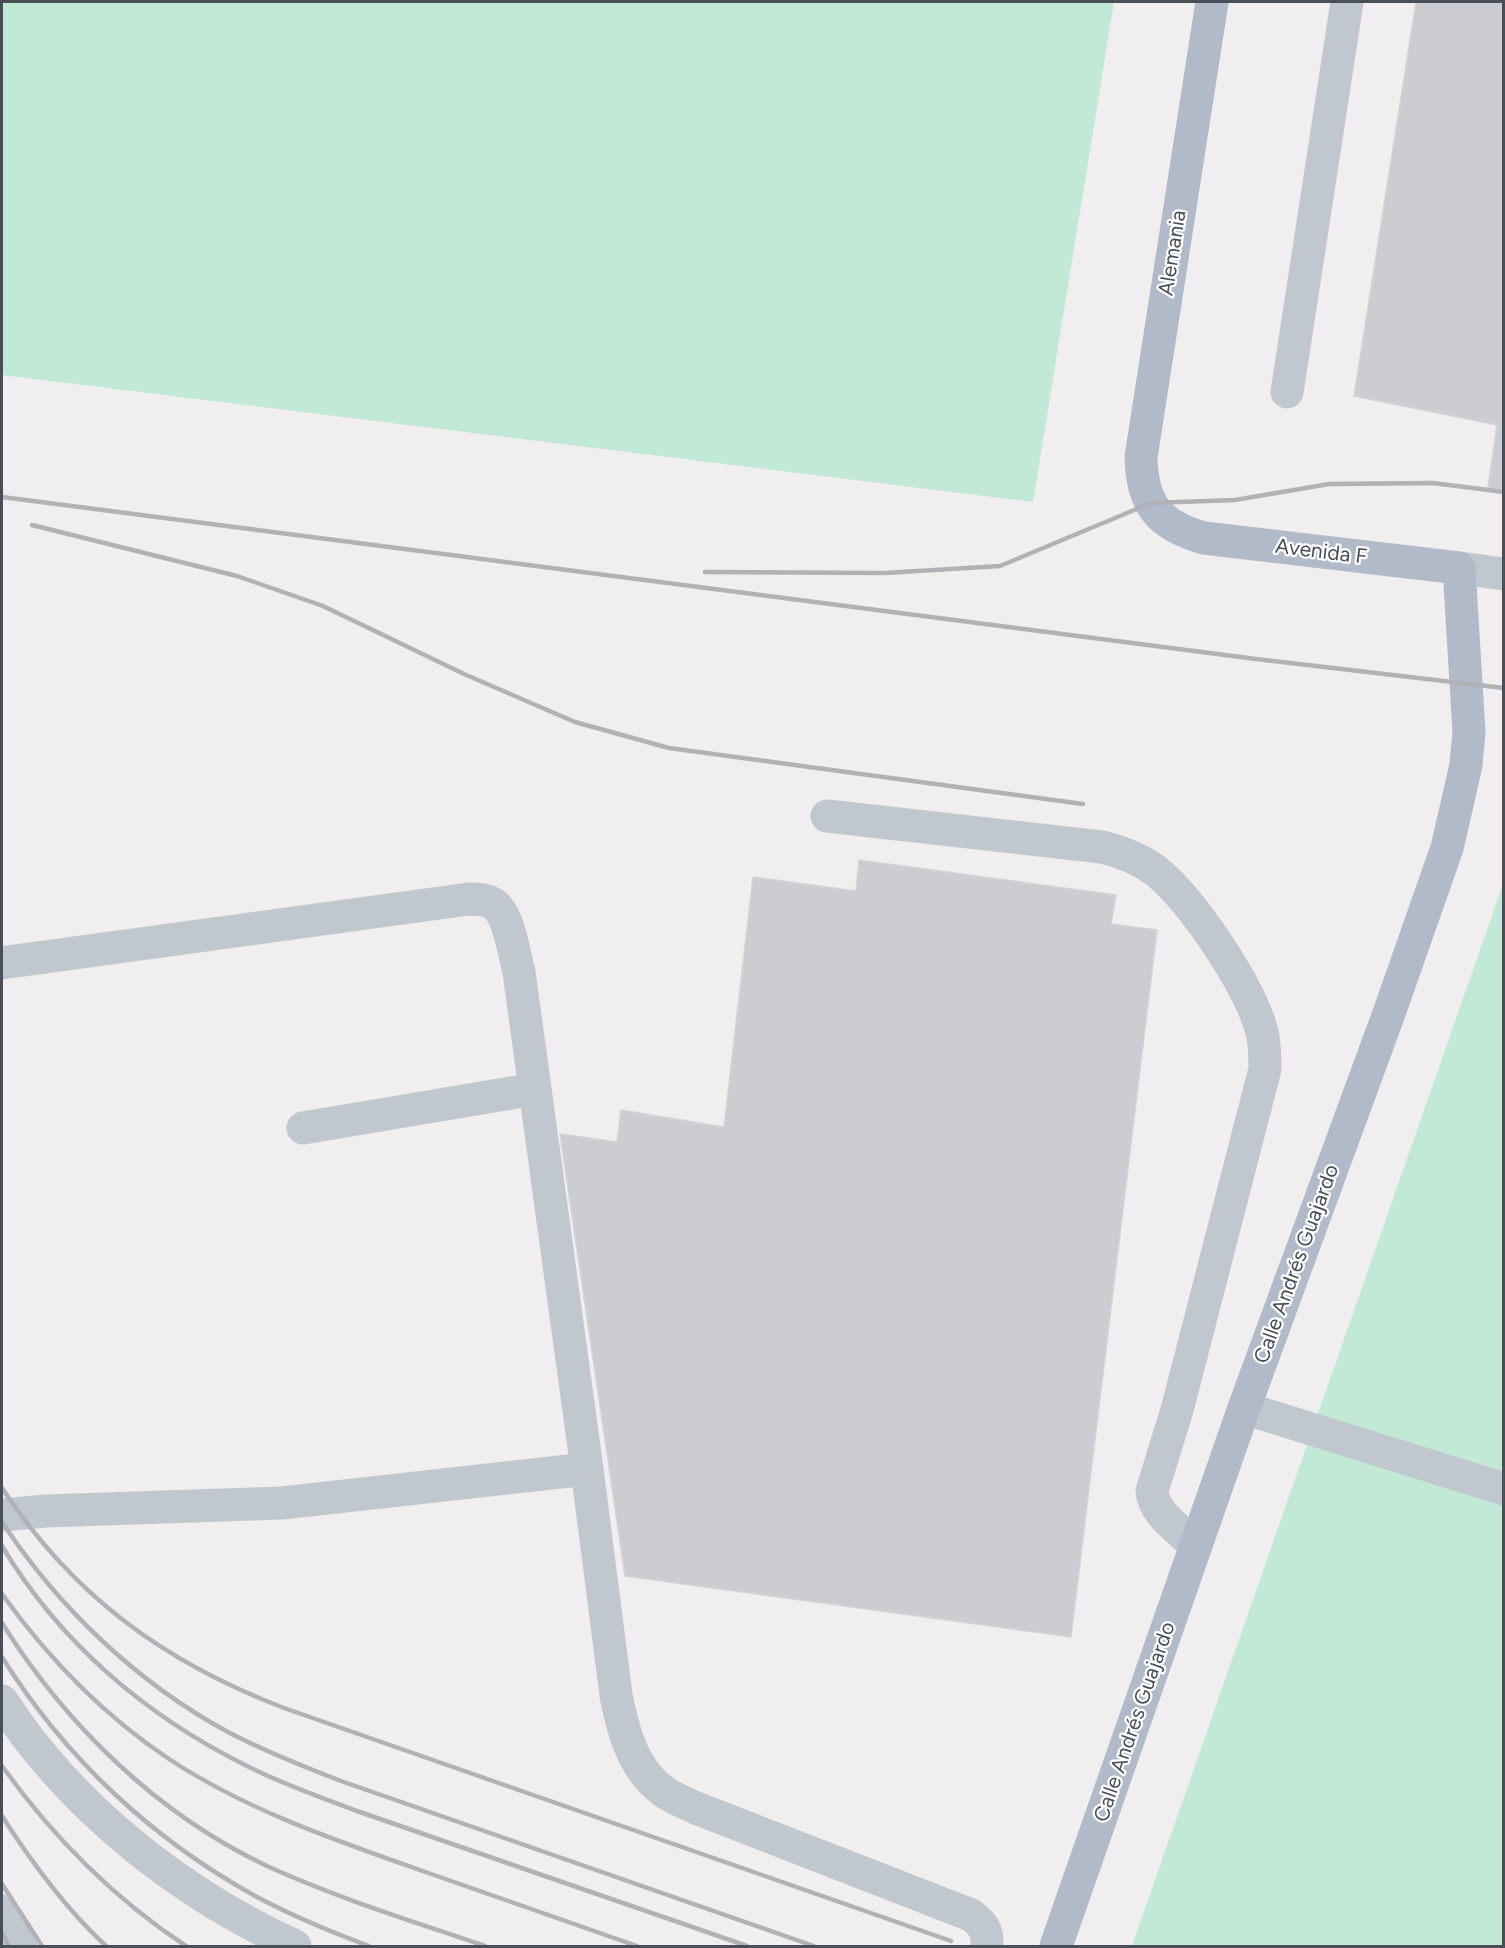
<!DOCTYPE html>
<meta charset="utf-8">
<style>
body{margin:0}
#map{position:relative;width:1505px;height:1948px;overflow:hidden;background:#f0eeee;font-family:Figtree,sans-serif}
canvas{display:block}
.frame{position:absolute;inset:0;border:3px solid #484f59;pointer-events:none}
</style>
<div id="map">
<canvas width="1505" height="1948"></canvas>
<div class="frame"></div>
</div>
<script>
const context = document.querySelector('canvas').getContext('2d');
context.lineJoin = 'round';
function fillPath(path, color) { context.fillStyle = color; context.fill(path, 'evenodd'); }
function strokePath(path, color, width, dash) { context.strokeStyle = color; context.lineWidth = width; context.lineCap = dash ? 'butt' : 'round'; context.setLineDash(dash || []); context.stroke(path); }
function drawText(font, color, halo, rows, align = 'center') {
  context.font = font + ' Figtree,sans-serif'; context.lineWidth = 4.5; context.setLineDash([]); context.textBaseline = 'middle'; context.strokeStyle = halo; context.fillStyle = color; for (const [text, x, y, turn = 0] of rows) {
    context.save(); context.translate(x, y); context.rotate((+turn || 0) * Math.PI / 180); context.textAlign = isNaN(turn) ? turn : align; if (halo) context.strokeText(text, 0, 0); context.fillText(text, 0, 0); context.restore();
  }
}
fillPath(new Path2D(`
 M2,2h1112l-81,500 -1031,-127z
 M1503,884v1062h-371z`), '#c1e9d5');
const building = new Path2D(`
 M1416,2h88v488l-16,-3 9,-62 -143,-29z
 M859,860l257,35 -5,29 46,6 -86,707 -446,-61 -65,-442 57,8 4,-32 103,17 29,-250 103,14z`);
fillPath(building, '#cccdd2');
strokePath(building, '#d2d4d8', 1.5);
strokePath(new Path2D(`
 M1287,392l60,-390
 M1459,568l45,6
 M827,816l275,31c20,5 38,12 54,24 37,30 94,115 106,161 3,12 3,24 3,37l-88,341 -25,81c1,22 29,40 44,55
 M2,963l467,-64c7,0 16,0 23,4 17,9 22,51 27,69l68,497 29,226c7,36 17,76 50,98 9,6 20,10 30,15l275,107c12,9 17,16 16,31
 M303,1128l232,-39
 M1244,1408l260,81
 M2,1515l44,-4 236,-8 305,-34
 M2,1701c69,107 178,192 293,245
 M2,1911l19,35`), '#c0c7ce', 33);
strokePath(new Path2D(`
 M1056,1946l188,-538 144,-392 59,-168 19,-83 3,-33 -10,-164 -255,-30c-46,-13 -62,-34 -63,-81l71,-455`), '#b1bac9', 33);
strokePath(new Path2D(`
 M2,497l1254,162 248,29
 M32,525l205,51 86,30 141,68 111,48 94,26 414,56
 M705,572l180,1 115,-7 151,-63 84,-3 94,-16 104,-1 71,9
 M2,1488c71,108 162,174 282,220l667,233
 M2,1522c56,85 135,161 226,210 36,19 74,34 113,49l473,165
 M2,1546c58,97 144,170 245,220 35,18 73,31 110,45l390,135
 M2,1594c46,64 101,121 167,165 76,50 160,79 245,109 74,26 149,52 223,78
 M2,1623c64,102 155,191 265,243 70,32 145,55 218,80
 M2,1657c63,101 151,183 255,240 36,19 74,35 112,49
 M2,1766c51,71 111,132 184,180
 M2,1816c30,47 63,92 104,130
 M2,1884l40,62
 M2,1933l7,13`), '#b1b2b7', 4.5);
drawText('21px', '#484f59', '#fff', [
 ["Alemania",1173,253,-81],
 ["Avenida F",1321,552,7],
 ["Calle Andrés Guajardo",1297,1264,-70],
 ["Calle Andrés Guajardo",1135,1722,-71]
]);
</script>
